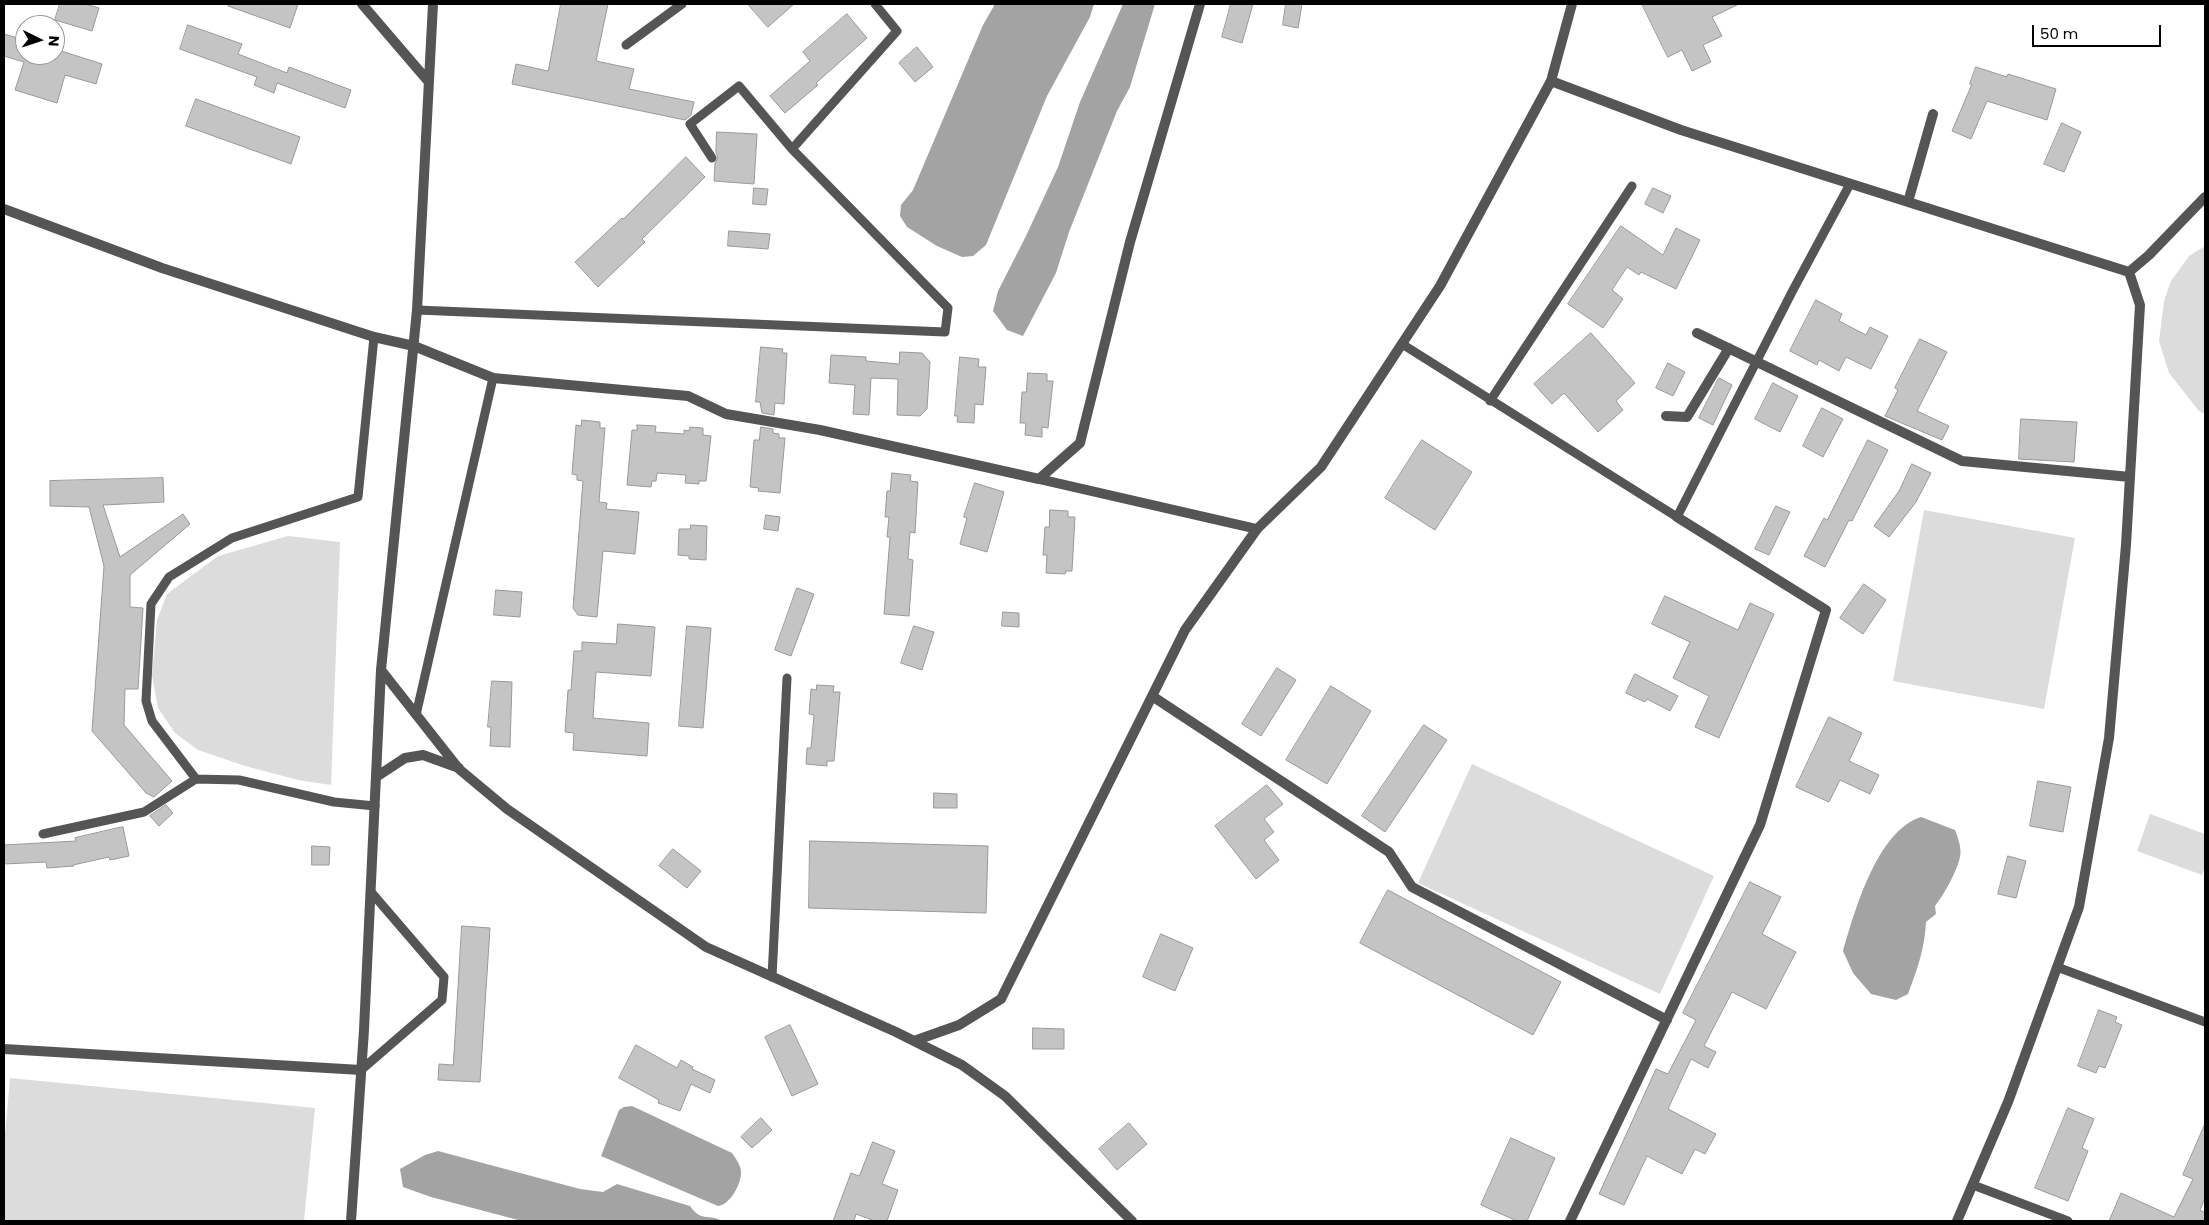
<!DOCTYPE html>
<style>
body{margin:0}
#map{position:relative;width:2209px;height:1225px;overflow:hidden;background:#fff;font-family:Poppins,sans-serif}
canvas{display:block}
.frame{position:absolute;inset:0;border:5px solid #000;pointer-events:none}
.north{position:absolute;left:15px;top:15px;width:50px;height:50px;box-sizing:border-box;background:#fff;border:1px solid #999;border-radius:50%;rotate:94deg;font-size:14px;font-weight:700;line-height:20px;text-align:center;color:#000}
.north::after{content:'';display:block;margin:auto;width:18px;height:22px;background:#000;clip-path:polygon(50% 0,100% 100%,50% 72%,0 100%)}
.scale{position:absolute;left:2032px;top:25px;width:129px;height:22px;box-sizing:border-box;border:2px solid #000;border-top:0;padding-left:6px;font-size:15px;line-height:18px;white-space:nowrap;color:#000;-webkit-text-stroke:4px #fff;paint-order:stroke}
</style>
<div id="map">
<canvas width="2209" height="1225"></canvas>
<div class="frame"></div>
<div class="north">N</div>
<div class="scale">50 m</div>
</div>
<script>
const context = document.querySelector('canvas').getContext('2d');
context.lineJoin = 'round';
function fillPath(path, color) { context.fillStyle = color; context.fill(path, 'evenodd'); }
function strokePath(path, color, width, dash) { context.strokeStyle = color; context.lineWidth = width; context.lineCap = dash ? 'butt' : 'round'; context.setLineDash(dash || []); context.stroke(path); }
fillPath(new Path2D(`
 M2205,246v168l-6,-3 -30,-38 -10,-32 5,-40 7,-20 18,-25z
 M1924,510l151,28 -31,171 -151,-28z
 M288,536l52,6 -9,243 -33,-5 -53,-14 -47,-16 -23,-17 -17,-25 -6,-33 5,-55 10,-26 51,-38z
 M1472,764l242,112 -54,118 -242,-111z
 M2150,814l55,20v33l-3,8 -65,-24z
 M10,1078l305,30 -11,113h-300v-75z`), '#dcdcdc');
fillPath(new Path2D(`
 M995,4h99l-4,13 -43,79 -61,149 -13,11 -11,1 -25,-11 -30,-19 -7,-11 1,-11 12,-15 70,-165z
 M1123,4h32l-25,83 -13,24 -48,121 -13,41 -33,63 -16,-6 -14,-19 5,-20 27,-53 33,-71 22,-65z
 M1921,817l34,13c3,8 7,18 5,27 -3,14 -16,38 -25,49l1,8 -10,8c-1,26 -9,48 -18,72l-12,6 -25,-6 -18,-21 -10,-22c12,-41 34,-120 78,-134z
 M632,1106l100,47c4,6 8,11 9,18 1,12 -11,34 -23,35l-117,-50 18,-46 5,-3z
 M438,1151l142,38 23,3 14,-8 73,22c12,17 19,7 32,15h-200l-91,-24 -28,-10 -3,-18 25,-14z`), '#a3a3a3');
const building = new Path2D(`
 M60,4h25l14,4 -7,23 -37,-11z
 M229,4h69l-8,24 -62,-22z
 M561,4h47l-12,57 38,8 -5,20 65,13 -3,13 -6,5 -173,-36 4,-20 32,7z
 M748,4h46l-26,23z
 M1231,4h22l-11,39 -20,-6z
 M1286,4h16l-4,24 -15,-3z
 M1642,4h97l-27,13 10,19 -19,9 8,17 -19,9 -10,-21 -14,7z
 M847,14l20,24 -51,45 2,2 -33,28 -15,-17 40,-35 -7,-9z
 M188,25l54,19 -4,10 49,19 2,-6 62,23 -6,18 -68,-25 -3,10 -20,-8 3,-8 -77,-28z
 M4,34l21,6v18l1,-3h29v-6l47,15 -6,20 -31,-9 -8,28 -42,-13 9,-28 -20,-6z
 M917,47l16,20 -18,15 -16,-19z
 M1976,67l31,10 1,-3 48,15 -9,31 -60,-19 -16,38 -19,-8 20,-47h-2z
 M196,99l104,38 -9,27 -105,-38z
 M2062,123l19,9 -17,40 -20,-8z
 M717,132l40,2 -3,50 -40,-3 1,-18 3,-5 -2,-6z
 M686,157l19,20 -63,62 3,3 -47,45 -23,-25 47,-44 1,1z
 M754,188l14,1 -2,16 -13,-1z
 M1653,188l18,8 -8,17 -18,-9z
 M1621,226l42,29 13,-27 24,12 -24,49 -35,-17 -2,3 -12,-8 -15,23 11,9 -20,29 -35,-24z
 M729,231l41,3 -2,15 -40,-3z
 M1816,300l26,14 -3,7 27,14 4,-8 18,9 -17,33 -25,-12 -7,14 -20,-11 -2,5 -27,-14z
 M1591,333l44,50 -19,18 7,9 -25,22 -34,-39 -12,11 -18,-20z
 M1920,339l27,13 -30,59 32,15 -7,14 -57,-24 13,-26 -3,-2z
 M761,347l22,2 -1,4h5l-3,51 -9,-1 -1,12 -12,-2 -2,-11h-4z
 M900,352l22,1 8,9 -3,47 -7,7 -23,-1 1,-36 -27,-1 -2,37 -16,-1 2,-29 -26,-2 2,-28 35,2v4l33,3z
 M960,357l19,2 -1,8h8l-3,38 -8,-1 -1,19 -17,-1 1,-6h-3z
 M1668,363l17,9 -12,24 -17,-8z
 M1028,373l19,1v7h6l-5,47 -6,-1v10l-17,-2 1,-12h-6l2,-31h4z
 M1719,378l13,7 -19,40 -14,-7z
 M1773,383l25,13 -18,36 -25,-13z
 M1822,408l21,11 -20,38 -20,-11z
 M2021,419l56,3 -3,40 -55,-3z
 M582,420l18,2v6h5l-6,74 8,1 -1,6 33,3 -4,42 -32,-3 -6,66 -19,-2 -5,-7 10,-127 -6,-1v-5l-5,-1 4,-49 5,1z
 M637,425l19,1 -1,6 29,2v-4l5,1 1,-4 13,1v7l8,1 -5,45h-7v3l-14,-1 1,-8 -29,-2 -1,8h-4l-1,6 -24,-2 5,-55h5z
 M761,427l12,2v4l6,1v4h6l-5,55 -22,-2 1,-3 -9,-1 4,-47h5z
 M1422,440l50,32 -37,58 -50,-32z
 M1868,440l20,10 -36,71 -3,-1 -24,47 -21,-11 20,-38 3,2z
 M1912,464l19,9 -15,29 -27,35 -15,-11 25,-35z
 M892,473l19,2 -1,6 8,1 -3,51 -5,-1 -2,27 5,1 -4,56 -25,-2 6,-77h-3l2,-20h-4l2,-26h3z
 M163,478l1,24 -61,3 17,52 63,-43 7,10 -60,51v32l13,1 -5,81h-13l-1,36 48,56 -18,16 -8,-4 -54,-62 12,-165 -15,-59 -39,-1v-25z
 M975,483l29,9 -17,60 -27,-8 7,-26 -3,-1z
 M1776,506l14,6 -21,43 -14,-6z
 M1050,510l18,1v6h7l-3,54h-6l-1,3 -19,-1 1,-18h-4l2,-28h4z
 M766,515l14,2 -2,14 -14,-2z
 M691,525l16,1 -1,34 -17,-1v-3l-11,-1 1,-26h11z
 M1864,584l22,16 -23,34 -23,-16z
 M797,588l17,6 -23,62 -16,-6z
 M496,590l26,2 -2,25 -26,-2z
 M1665,596l73,34 12,-27 24,11 -55,124 -24,-11 14,-31 -36,-18 17,-36 -38,-18z
 M1003,612l16,1v14l-17,-1z
 M618,624l37,3 -4,49 -55,-4 -3,46 56,5 -2,33 -74,-6 1,-17 -9,-1 3,-42h3l3,-39h8v-9l34,2z
 M687,626l24,2 -8,100 -24,-2z
 M914,626l20,6 -12,38 -21,-7z
 M1277,668l19,12 -35,56 -19,-12z
 M1635,674l43,22 -8,15 -23,-12 -2,3 -19,-9z
 M492,681l20,1 -2,65 -20,-1 1,-19h-3z
 M817,685l17,1 -1,6h7l-6,69h-7v5l-21,-2 1,-16h4l3,-33 -5,-1 2,-25 5,1z
 M1331,686l40,25 -44,73 -41,-24z
 M1829,717l33,16 -13,28 30,14 -9,19 -30,-14 -11,22 -33,-15z
 M1424,725l23,15 -62,92 -23,-16z
 M2038,781l33,6 -8,45 -33,-6z
 M1267,785l16,19 -19,15 10,13 -10,8 15,20 -23,19 -41,-53z
 M934,793l23,1v14h-23z
 M166,805l7,8 -14,13 -9,-10z
 M123,827l6,29 -19,4 -1,-3 -36,8 1,1 -27,2 -1,-6 -42,2v-19l72,-4 -1,-3z
 M810,841l178,5 -2,67 -177,-5z
 M312,846l18,1 -1,18h-17z
 M673,849l28,22 -14,17 -28,-22z
 M2008,856l18,5 -10,37 -18,-4z
 M1750,882l31,15 -19,37 34,18 -30,57 -34,-17 -28,54 12,6 -8,16 -17,-9 -23,50 48,25 -11,20 -10,-5 -13,25 -35,-18 -23,49 -25,-11 57,-125 12,5 28,-54 -13,-7z
 M1388,890l173,92 -28,53 -173,-92z
 M462,926l28,2 -10,154 -42,-2 1,-16 14,1z
 M1161,934l32,14 -18,43 -32,-14z
 M2099,1010l18,7 -2,5 7,3 -17,43 -6,-2 -3,7 -18,-7z
 M790,1025l28,59 -26,12 -27,-59z
 M1033,1028l31,1v20h-31z
 M636,1045l41,23 4,-8 12,7 -1,2 23,11 -5,13 -19,-9 -11,27 -22,-8 1,-3 -40,-22z
 M2068,1108l26,11 -12,29 6,3 -20,50 -33,-13z
 M761,1118l11,12 -20,18 -11,-11z
 M1129,1123l18,21 -30,26 -18,-21z
 M2205,1124v74l-5,12 5,3v8h-96l12,-28 53,24 19,-38 -10,-4z
 M1511,1138l44,20 -28,63h-10l-36,-16z
 M873,1142l22,9 -13,33 16,6 -11,31h-12l-19,-7 -2,7h-21l18,-48 8,3z`);
fillPath(building, '#c4c4c4');
strokePath(building, '#999', 1);
strokePath(new Path2D(`
 M626,45l56,-41
 M712,158l-22,-34 49,-38 53,63
 M417,310l528,22 3,-24 -156,-159 105,-118 -22,-27
 M374,337l-16,160 -126,41 -63,39 -18,27 -5,97 6,20 44,58 43,1 95,22 41,4
 M1402,344l275,173 116,-227 57,-106
 M1490,401l142,-215
 M416,715l77,-337
 M43,834l101,-22 52,-33
 M2057,967l148,55
 M772,977l15,-299
 M361,1070l81,-70 2,-23 -73,-85
 M1973,1185l95,36`), '#555', 9);
strokePath(new Path2D(`
 M362,4l66,77
 M1200,4l-70,238 -50,201 -41,36 218,50
 M1551,81l130,49 448,142
 M1908,202l25,-88
 M4,209l158,59 212,69 40,9 79,32 195,18 38,18 94,16 219,49
 M1697,333l265,128 168,16
 M1666,416l21,1 42,-69
 M381,670l78,99 48,40 199,138 190,85 66,33 43,31 127,125
 M1152,696l237,156 23,35 255,133
 M376,777l29,-19 18,-3 36,13
 M914,1041l45,-16 42,-26 184,-369 72,-101 64,-62 119,-181 111,-205 21,-77
 M4,1049l357,21
 M351,1221l13,-191 17,-360 36,-360 16,-306
 M1570,1221l190,-396 66,-215 -149,-93
 M1957,1221l51,-119 71,-195 30,-169 17,-193 14,-240 -11,-33 20,-17 56,-58`), '#555', 10);
</script>
